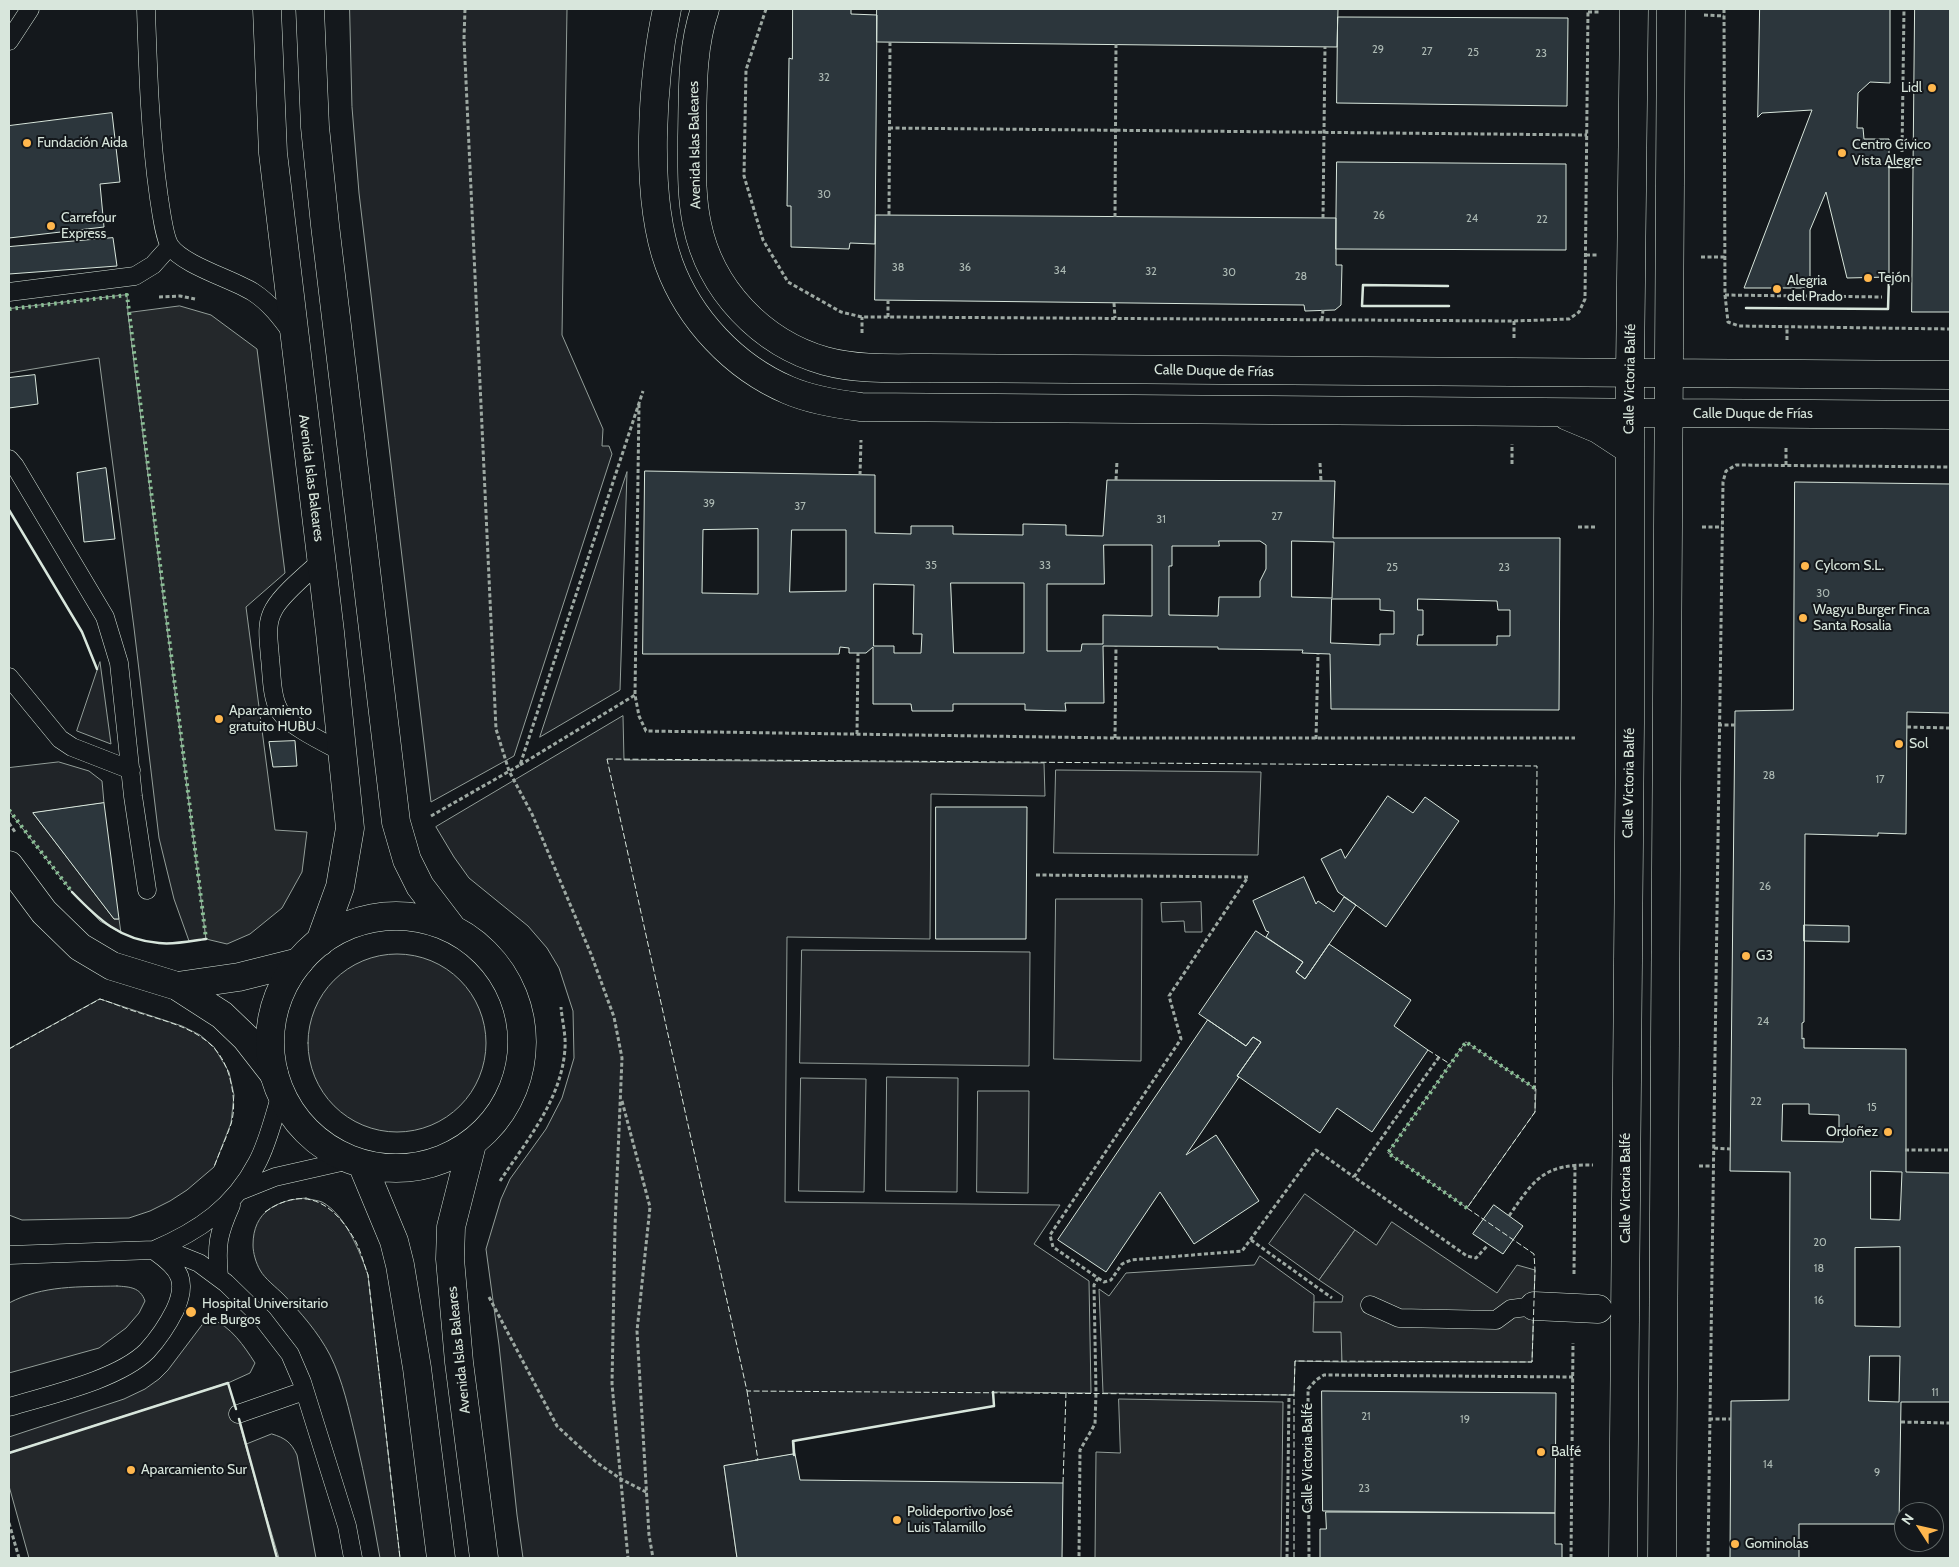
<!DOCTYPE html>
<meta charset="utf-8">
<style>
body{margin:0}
#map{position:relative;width:1959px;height:1567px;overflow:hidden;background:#14181c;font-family:Cabin,sans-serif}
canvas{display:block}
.frame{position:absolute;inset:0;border:10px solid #d8e6dc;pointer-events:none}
.north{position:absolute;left:1894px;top:1502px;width:50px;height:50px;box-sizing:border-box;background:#14181c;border:1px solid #626a69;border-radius:50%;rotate:305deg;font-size:14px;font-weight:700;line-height:20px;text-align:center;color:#d8e6dc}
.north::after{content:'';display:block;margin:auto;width:18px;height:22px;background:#ffb74d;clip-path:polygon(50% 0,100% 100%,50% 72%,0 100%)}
</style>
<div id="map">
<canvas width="1959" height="1567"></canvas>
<div class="frame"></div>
<div class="north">N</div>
</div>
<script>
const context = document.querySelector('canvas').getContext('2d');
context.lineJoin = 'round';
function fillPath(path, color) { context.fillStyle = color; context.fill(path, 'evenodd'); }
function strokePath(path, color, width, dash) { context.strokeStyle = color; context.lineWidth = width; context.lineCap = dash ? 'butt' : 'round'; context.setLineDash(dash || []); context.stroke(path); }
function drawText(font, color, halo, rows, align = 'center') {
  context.font = font + ' Cabin,sans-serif'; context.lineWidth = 4; context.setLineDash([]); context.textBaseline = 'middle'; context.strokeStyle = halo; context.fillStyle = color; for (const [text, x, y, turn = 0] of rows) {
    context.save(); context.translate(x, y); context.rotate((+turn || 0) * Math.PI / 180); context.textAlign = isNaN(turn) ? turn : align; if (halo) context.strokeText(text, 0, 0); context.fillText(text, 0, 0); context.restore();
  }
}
const green = new Path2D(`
 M350,9h217l-5,326 41,94 -1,17h7l3,8 -98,302 -83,46 -72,-609 -7,-86z
 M127,295l1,18 78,626 -17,2 -15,-42 -15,-61 -25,-210 -35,-270 -90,15v-64z
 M627,472l-7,218 -80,47z
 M100,662l11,82 -34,-13z
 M623,716l1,44 420,3 1,33 -114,-2 -1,145 -143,-2 -2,265 275,3 -26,39 55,37 2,112 -98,-1 1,14 -200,35 1,13 -71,12 13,92h-214l-6,-43 -18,-170 -13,-96 15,-50 9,-20 36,-50 16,-31 12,-40 -1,-47 -14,-43 -12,-20 -19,-22 -59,-48 -15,-21 -18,-30z
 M59,762l30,9 13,10 2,22 -71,10 81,106h5l2,14 -21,-12 -28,-29 -63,-81v-43z
 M1056,770l205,2 -3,83 -204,-2z
 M1056,899h86l-1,162 -87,-2z
 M1201,902l1,30h-17l-1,-11 -22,1 -1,-19z
 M802,950l228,2 -1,114 -229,-3z
 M308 1043a89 89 0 1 1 178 0a89 89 0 1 1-178 0Z
 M100,999l82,27 18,9 14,12 15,25 5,23 -3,28 -17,44 -27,23 -17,11 -20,10 -21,7 -107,2 -13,-5v-166z
 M1466,1042l70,47 -1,23 -68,96 -79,-55z
 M887,1077l71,1 -1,114 -71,-1z
 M801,1078l65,1 -2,113 -65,-1z
 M978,1091h51l-1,102 -51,-1z
 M1305,1194l50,36 -36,50 -50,-36z
 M306,1198c5,2 11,2 16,4 23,12 38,50 46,73l32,283h-20c-7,-40 -15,-80 -24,-119 -7,-29 -13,-58 -26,-84 -12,-23 -29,-42 -46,-60 -8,-8 -19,-16 -24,-25 -4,-7 -7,-17 -7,-25 0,-34 24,-45 53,-47z
 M1260,1256l54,39v37h28v30l-47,-1 -1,34 -191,-2 -4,-104 10,7 17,-23 128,-8z
 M117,1286c13,1 23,1 28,15l-6,12 -13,15 -27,20 -90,25v-70c34,-18 70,-16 108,-17z
 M211,1319c20,7 33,27 44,44l-5,10 -22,10 -219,70v-16l115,-38 21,-10 14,-10 9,-9 37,-49z
 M272,1434c13,4 19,8 25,21l19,103h-37l-34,-113z`);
fillPath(green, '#202428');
strokePath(green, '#939e99', 1);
const parking = new Path2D(`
 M180,306l31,9 46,34 28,224 -39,34 29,223 32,2 -5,40 -20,36 -32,26 -23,10 -21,-5 -78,-626z
 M1392,1222l105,71 20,-28 18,5 -3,92h-190l-1,-30h-28l1,-30h28l1,-6 -24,-16 36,-50 21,15z
 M228,1383l49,175h-248l-20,-72v-33z
 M1119,1399l164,3 -2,156h-186l1,-106 24,1z`);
fillPath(parking, '#24282b');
strokePath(parking, '#939e99', 1);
const building = new Path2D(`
 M793,9h58v5l26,1 -2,229 -25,-1 -1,6 -58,-2v-41h-4l2,-148 3,1z
 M877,9h461l-1,38 -460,-5z
 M1760,9h130v74l-20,-1 -12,11 -1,35h6l1,11h25v138l-42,1 -21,-86 -16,38v58h-66l68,-178 -50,3 -4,4z
 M1915,9h35v303h-38z
 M1338,17l230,1 -1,88 -230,-3z
 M112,113l8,69 -20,2 4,43 -95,11v-112z
 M1337,162l229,2v86l-230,-1z
 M876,215l460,3v47h6l-1,40 -6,5 -30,1 -1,-6 -429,-5z
 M113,238l4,28 -108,8v-27z
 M35,375l3,29 -29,4v-30z
 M106,468l9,71 -31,3 -7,-69z
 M645,471l230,4v58l36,1v-8h42v8l70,1v-11l43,1v10l37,1 4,-56 228,1 -2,57h227l-1,172 -228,-1 -1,-55 -28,-1 1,-3 -85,-1v-2l-115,-1 1,57h-39l1,8 -41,-1v-6h-72v7h-41l-1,-7h-38v-57l-7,6h-17v-5l-9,-1 -1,7h-196zM758,529v65l-56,-1 1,-63zM792,530h54v61l-56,1zM1219,541h41l6,4v24l-6,12v16h-41l-1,19 -49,-1v-49h3v-20h47zM1292,541l42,1 -2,56 -40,-1zM1104,545h48v71l-49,-1v29h-21l-1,7h-34v-67h57zM951,583h73v70h-70zM874,584l40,1 -1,49h9l-1,19h-27v-7h-20zM1332,599h48v11l14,1v23h-14v11l-49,-2zM1418,599l79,2 1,9h12v26h-13v9h-80l1,-10h5v-25h-5z
 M1795,482l155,2v229l-43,-1 -1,122 -28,-1v3l-73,-2 -1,188 -2,1v16l2,-1v10l102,1v123l44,1v229h-49l-2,122h-100v34h-69l1,-157 58,-1 1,-228 -60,-1 5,-460 58,-1zM1783,1104h26v10l30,1v14h11l-1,8h-5l-1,5 -61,-1zM1871,1171l31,1 -2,48 -29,-1zM1900,1247v80l-45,-1v-78zM1870,1356h30l-1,46 -30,-1z
 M295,741l2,25 -24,1 -4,-25z
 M1388,796l25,17 12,-16 34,24 -73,106 -48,-35 -17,-33 20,-10 4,9z
 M104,803l15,116h-5l-81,-106z
 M936,807h91l-1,132h-90z
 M1304,877l12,27 2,-3 16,11 10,-15 12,8 -51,74 -9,-7 7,-10 -37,-25 3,-5 -3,-1 -13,-30z
 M1804,925l45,1v16l-45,-1z
 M1256,931l47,31 -7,10 9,7 24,-35 82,56 -17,26 34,24 -56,82 -35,-24 -17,25 -81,-56 -2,-1 24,-34 -8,-5 -7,9 -47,-32z
 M1208,1020l38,26 7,-9 8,5 -24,34 2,1 -53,78 30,-20 43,66 -65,43 -34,-52 -54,80 -48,-32z
 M1494,1205l29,21 -20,28 -30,-20z
 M1322,1391l234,2 -1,120 -232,-2z
 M795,1454l5,26 263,3 -1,75h-325l-13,-92z
 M1326,1512l229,1v31h7v14h-242v-29h6z`);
fillPath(building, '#2c363c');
strokePath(building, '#d8e6dc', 1);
const lane = new Path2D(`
 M146,9c2,63 4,126 13,189 2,12 5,39 11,48 13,19 62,33 83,46 17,11 28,26 39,41
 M9,41l21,-32
 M9,292l126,-16 18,-11 17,-19
 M9,459l6,7 90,151 14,46 14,133 14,94
 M322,560c-14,13 -40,34 -48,49 -9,15 -5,32 -4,49 2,16 1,37 9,52 8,15 48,34 63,42
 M9,677l51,62 12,8 59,23
 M240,1191l35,-14 75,-17
 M154,1250c45,-19 80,-43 103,-87 11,-20 17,-47 24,-69
 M9,1255l145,-5 25,5 20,8 27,20 37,36 27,35 12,28 45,144 6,32
 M219,1277c-3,-32 -1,-43 12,-72
 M1370,1305l29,13 97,2 15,-11 23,-3
 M9,1407c39,-12 109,-27 138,-56 11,-12 21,-27 28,-41 13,-29 5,-41 -19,-58
 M238,1414l66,-23`);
const street = new Path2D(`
 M667,9c-15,70 -23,186 2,255 20,55 65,103 119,126 23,10 48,14 73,17l1089,8
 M705,9c-14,41 -12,85 -13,128 0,28 -1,59 5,87 13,65 64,119 128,137 33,9 69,7 102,7l1023,7
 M1567,416l31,13 32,21
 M9,865l35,47 36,35 32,19 65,20 45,29 24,23 28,36
 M177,986l62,-9 60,-15
 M1534,1306l64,3
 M1623,1558l7,-835v-350l4,-364
 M1662,1558c5,-516 4,-1033 9,-1549`);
const secondary = new Path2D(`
 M267,9l6,144 57,479 20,196 -10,59 -20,55
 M310,9l5,118 10,98 71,597 11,38 13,26 32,42
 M270 1042a126 126 0 1 1 252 0a126 126 0 1 1-252 0Z
 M472,1144l-21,83 -1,32 9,103 25,196
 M362,1164l32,77 6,24 17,103 24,190`);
strokePath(lane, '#d8e6dc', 19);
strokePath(street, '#d8e6dc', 29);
strokePath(secondary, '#d8e6dc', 29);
strokePath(new Path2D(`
 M465,9l-1,29 32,691 13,42 23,43 59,140 23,63 8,41 -7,169 -3,157 16,174
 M766,9l-20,61 -2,106 19,64 25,42 53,30 21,5h26l626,4 55,-2 10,-7 6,-13 3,-290
 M1724,9l1,286 3,27 11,4 211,3
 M1588,12h12
 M1704,15l20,1
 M889,128l698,7
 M1902,152l2,-143
 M889,215l1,-173
 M1115,217l1,-173
 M1323,218l2,-172
 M1586,255h12
 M1701,257h24
 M1725,295l157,2
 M159,297l21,-1 15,3
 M1114,303l1,15
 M888,317v-16
 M1322,320l1,-10
 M862,333v-16
 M1514,338v-17
 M1787,340v-13
 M639,404l-4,291 4,21 7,15 469,7h460
 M1320,463l1,18
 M1512,464v-20
 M1786,465v-17
 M860,475l1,-35
 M1116,480l1,-19
 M1578,527h17
 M1702,527h20
 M1718,725h17
 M1907,727l43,1
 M857,734l1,-81
 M1115,738l1,-92
 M1316,739l2,-85
 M520,765l115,-70
 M431,816l89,-51 123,-374
 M9,823l6,9
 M1036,875l212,2 -79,119 12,43 -131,196 3,12 45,31 -4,7 2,108 -1,31 -15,26 -1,108
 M1439,1057l-85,120 113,79 9,2 12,-13
 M622,1101l28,106 -13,124 12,204 4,23
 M1714,1148l16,1
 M1905,1150h45
 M1699,1166h15
 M500,1181c27,-41 62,-82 65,-133 1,-13 -3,-28 -4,-41
 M1509,1216c26,-38 35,-52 84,-51
 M1251,1240l81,58
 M1574,1274l1,-109
 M1098,1278l6,4 7,-2 11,-16 9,-4 111,-9 74,-101 38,27
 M489,1297l68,129 39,36 25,17 25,13
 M1709,1419h22
 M1901,1422l49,1
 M9,1523l10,35
 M1287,1558l2,-163
 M1309,1558l-1,-169 8,-9 8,-5 249,2
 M1571,1558l2,-215
 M1708,1558l15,-1076 3,-11 10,-6 214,2`), '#9da8a2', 3, [4, 2.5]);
strokePath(lane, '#14181c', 18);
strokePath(street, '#14181c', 28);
strokePath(secondary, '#14181c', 28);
strokePath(new Path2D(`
 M9,309l118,-14 79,644
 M9,810l63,82
 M1467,1208l-79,-55 78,-111 70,47`), '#8ac095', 4, [2.5, 4]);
strokePath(new Path2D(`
 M607,759l930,7 -2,346 -68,96 67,46 1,16 -3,92 -237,-1 -1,34 -547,-4z
 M9,1049l91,-50c13,4 26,10 40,14 41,13 81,21 91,70 3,13 4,28 0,41 -5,15 -12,29 -17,43
 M1428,1050l22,14
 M265,1212c40,-28 69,-9 91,30 5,10 8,22 12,33l32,283
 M747,1391l11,69h-3
 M1063,1483l3,-90
 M1294,1558v-163`), '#d8e6dc', 1, [6, 2.5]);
strokePath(new Path2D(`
 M1889,167h24
 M1448,286l-85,-1 -1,21h87
 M1746,308l142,1 1,-32
 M9,510l73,122 15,37
 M72,892c26,27 48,48 87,51 15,2 32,-2 47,-4
 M239,1419l38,139
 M9,1453l219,-70 8,26
 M794,1455l-1,-14 201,-35 -1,-14`), '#d8e6dc', 2.5);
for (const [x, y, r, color] of [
 [1932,88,5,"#ffb74d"],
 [27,143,5,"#ffb74d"],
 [1842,153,5,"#ffb74d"],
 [51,226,5,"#ffb74d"],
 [1868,278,5,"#ffb74d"],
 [1777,289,5,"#ffb74d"],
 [1805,566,5,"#ffb74d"],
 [1803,618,5,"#ffb74d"],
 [219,719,5,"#ffb74d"],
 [1899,744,5,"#ffb74d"],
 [1746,956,5,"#ffb74d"],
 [1888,1132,5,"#ffb74d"],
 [191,1312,6,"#ffb74d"],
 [1541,1452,5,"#ffb74d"],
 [131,1470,5,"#ffb74d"],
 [897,1520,5,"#ffb74d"],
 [1735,1544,5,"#ffb74d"]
]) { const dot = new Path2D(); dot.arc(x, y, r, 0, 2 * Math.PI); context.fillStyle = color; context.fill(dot); strokePath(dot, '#14181c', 2); }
drawText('11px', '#adbab4', null, [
 ["29",1378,50],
 ["27",1427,52],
 ["25",1473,53],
 ["23",1541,54],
 ["32",824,78],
 ["30",824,195],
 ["26",1379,216],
 ["24",1472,219],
 ["22",1542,220],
 ["38",898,268],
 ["36",965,268],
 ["34",1060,271],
 ["32",1151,272],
 ["30",1229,273],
 ["28",1301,277],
 ["39",709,504],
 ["37",800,507],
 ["27",1277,517],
 ["31",1161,520],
 ["35",931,566],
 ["33",1045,566],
 ["25",1392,568],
 ["23",1504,568],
 ["30",1823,594],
 ["28",1769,776],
 ["17",1880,780],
 ["26",1765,887],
 ["24",1763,1022],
 ["22",1756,1102],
 ["15",1872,1108],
 ["20",1820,1243],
 ["18",1819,1269],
 ["16",1819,1301],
 ["11",1935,1393],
 ["21",1366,1417],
 ["19",1465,1420],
 ["14",1768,1465],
 ["9",1877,1473],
 ["23",1364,1489]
]);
drawText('14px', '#d8e6dc', '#14181c', [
 ["Lidl",1922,88,"right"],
 ["Fundación Aida",37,143],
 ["Centro Cívico",1852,145],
 ["Vista Alegre",1852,161],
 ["Carrefour",61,218],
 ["Express",61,234],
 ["Tejón",1878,278],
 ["Alegria",1787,281],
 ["del Prado",1787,297],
 ["Cylcom S.L.",1815,566],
 ["Wagyu Burger Finca",1813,610],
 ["Santa Rosalia",1813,626],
 ["Aparcamiento",229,711],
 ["gratuito HUBU",229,727],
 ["Sol",1909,744],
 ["G3",1756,956],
 ["Ordoñez",1878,1132,"right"],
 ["Hospital Universitario",202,1304],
 ["de Burgos",202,1320],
 ["Balfé",1551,1452],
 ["Aparcamiento Sur",141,1470],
 ["Polideportivo José",907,1512],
 ["Luis Talamillo",907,1528],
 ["Gominolas",1745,1544]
], 'left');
drawText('14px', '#d8e6dc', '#14181c', [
 ["Avenida Islas Baleares",695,145,-91],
 ["Calle Duque de Frías",1214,371,1],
 ["Calle Victoria Balfé",1630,379,-89],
 ["Calle Duque de Frías",1753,414],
 ["Avenida Islas Baleares",311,478,83],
 ["Calle Victoria Balfé",1629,783,-89],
 ["Calle Victoria Balfé",1626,1188,-90],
 ["Avenida Islas Baleares",459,1350,-96],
 ["Calle Victoria Balfé",1308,1458,-90]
]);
</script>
